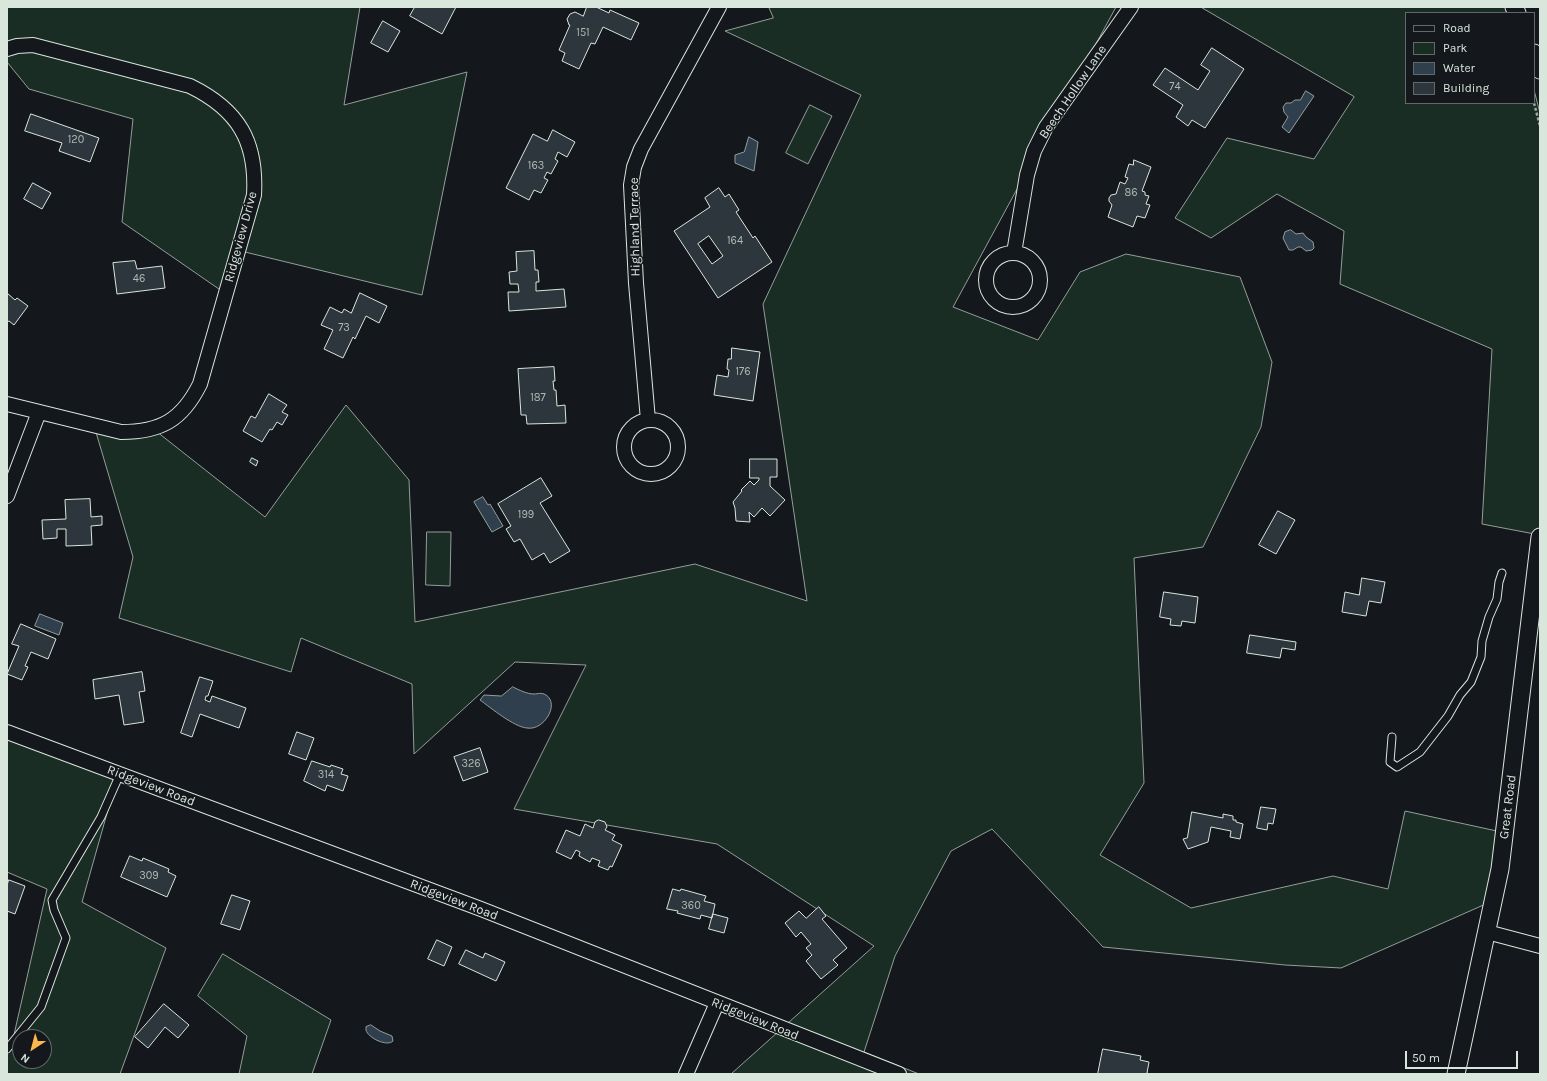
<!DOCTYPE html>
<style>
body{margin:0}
#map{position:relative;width:1547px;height:1081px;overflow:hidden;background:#14181c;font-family:Karla,sans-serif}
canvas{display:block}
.frame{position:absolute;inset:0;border:8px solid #d8e6dc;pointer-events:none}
.legend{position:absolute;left:1405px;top:12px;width:130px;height:92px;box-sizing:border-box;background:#14181c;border:1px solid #626a69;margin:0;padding:5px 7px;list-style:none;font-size:12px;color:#d8e6dc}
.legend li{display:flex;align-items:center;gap:8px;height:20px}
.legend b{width:20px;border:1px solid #626a69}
.north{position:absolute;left:12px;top:1029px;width:40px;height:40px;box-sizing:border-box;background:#14181c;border:1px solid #626a69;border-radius:50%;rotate:216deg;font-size:11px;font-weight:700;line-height:16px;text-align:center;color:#d8e6dc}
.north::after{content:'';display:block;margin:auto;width:14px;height:18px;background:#ffb74d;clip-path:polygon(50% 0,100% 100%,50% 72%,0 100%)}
.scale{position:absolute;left:1405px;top:1051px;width:113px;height:18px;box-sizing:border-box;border:2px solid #d8e6dc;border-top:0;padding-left:5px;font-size:12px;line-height:14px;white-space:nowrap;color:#d8e6dc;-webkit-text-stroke:3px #14181c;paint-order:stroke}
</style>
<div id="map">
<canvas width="1547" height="1081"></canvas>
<div class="frame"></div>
<ul class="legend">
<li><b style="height:5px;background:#14181c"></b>Road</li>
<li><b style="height:11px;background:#1a2d24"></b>Park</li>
<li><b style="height:11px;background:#2f3f4d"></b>Water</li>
<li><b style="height:11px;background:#2c363c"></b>Building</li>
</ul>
<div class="north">N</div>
<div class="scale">50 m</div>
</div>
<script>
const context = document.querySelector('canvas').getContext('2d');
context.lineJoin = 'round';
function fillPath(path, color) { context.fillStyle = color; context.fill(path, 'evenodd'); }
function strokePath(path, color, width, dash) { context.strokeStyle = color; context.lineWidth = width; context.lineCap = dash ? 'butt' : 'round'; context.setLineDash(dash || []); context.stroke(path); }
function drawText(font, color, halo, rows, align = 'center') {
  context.font = font + ' Karla,sans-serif'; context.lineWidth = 3; context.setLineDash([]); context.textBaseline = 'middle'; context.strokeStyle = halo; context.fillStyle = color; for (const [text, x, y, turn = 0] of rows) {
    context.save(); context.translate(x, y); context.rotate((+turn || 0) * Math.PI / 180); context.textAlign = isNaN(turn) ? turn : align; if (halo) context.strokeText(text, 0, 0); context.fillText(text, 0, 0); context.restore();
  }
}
const green = new Path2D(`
 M7,7h353l-16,98 123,-33 -45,223 -177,-43 -16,44 -107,-74 11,-103 -104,-30 -22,-27z
 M769,7h347l-163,300 85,33 42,-68 46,-18 114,23 32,85 -11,65 -58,120 -69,11 10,225 -44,72 91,53 142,-32 55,13 17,-78 101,22 -18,70 -147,65 -56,-3 -182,-18 -111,-118 -41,22 -56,105 -31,96 55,22h-188l143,-128 -157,-102 -203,-35 72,-144 -71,-3 -101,92 -2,-70 -111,-46 -10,34 -172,-54 14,-61 -38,-128 52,-5 118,93 81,-112 63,75 6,142 280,-58 112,37 -44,-297 98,-209 -136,-64 48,-13z
 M1201,7h310l2,6h-107v90h128v-13l6,23v422l-58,-11 10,-175 -152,-65 4,-53 -67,-37 -66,44 -36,-20 52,-80 87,21 40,-62z
 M810,105l22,11 -24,48 -22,-11z
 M427,532h24l-1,54 -24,-1z
 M7,731l110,47 -35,124 84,46 -46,126h-113v-28l4,2 36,-159 -40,-17zM20,1037h24v24h-24z
 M223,954l108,66 -19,54h-73l8,-38 -49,-40z`);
fillPath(green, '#1a2d24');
strokePath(green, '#939e99', 1);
const water = new Path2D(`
 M1306,91l8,5 -25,37 -7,-6 6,-10 -4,-5 -1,-5 3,-4h5l4,-3h5z
 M749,137l9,5 -4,29 -19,-8v-8l9,-3z
 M1291,230l5,4 7,-1 3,4 7,5 1,6 -2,2 -6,1 -5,-4h-3l-5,3h-4l-6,-12 2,-6z
 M483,497l5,8 2,-1 13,22 -11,6 -18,-30z
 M40,614l23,9 -4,12 -24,-9z
 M513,687c6,3 14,7 21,7 4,0 7,-2 12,1 14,9 -2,36 -19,33 -13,-1 -36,-20 -47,-28l4,-5 17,1z
 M371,1025l9,6 12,5 1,5c-6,6 -25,-3 -27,-11v-3z`);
fillPath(water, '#2f3f4d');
strokePath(water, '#939e99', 1);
const building = new Path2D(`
 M415,7h41l-14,27 -32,-18z
 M587,7h9l13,6 1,-3 29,13 -8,17 -28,-13 -8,17 -4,-1 -12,26 -17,-8 3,-8 -6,-3 11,-25h-1l-2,-6 3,-5 5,-2 8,4z
 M383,21l17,10 -12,21 -17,-9z
 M1212,48l32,21 -39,59 -13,-8 -4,6 -12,-9 7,-12 -30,-20 12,-17 33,22 12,-19 -9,-6z
 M31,114l68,24 -9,24 -31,-11 3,-8 -37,-12z
 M553,130l22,12 -8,15 -9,-5 -3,7 3,2 -7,13 -4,-2 -3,6 4,2 -7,13 -7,-3 -5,10 -23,-12 27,-54 14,7z
 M1134,160l17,7 -9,24 3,1v3l4,1 -3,8 4,1 -5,13 -8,-2 -4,11 -25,-10 4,-12 -3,-4v-3l2,-3 5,-1 4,-12 5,2 3,-6 -3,-1 4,-13 4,1z
 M33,183l18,10 -9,16 -18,-10z
 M719,188l6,9 4,-3 10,16 -3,2 17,26 2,-2 17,26 -54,36 -44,-67 36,-24 -5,-9zM709,236l14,20 -11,8 -14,-20z
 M534,251l1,19h3l1,12h-3v9l28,-2 2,18 -57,4 -1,-19h11l-1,-8h-8l-1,-12 8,-1 -1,-19z
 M135,261l2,8 25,-3 3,22 -48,6 -4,-31z
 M7,293l8,7 2,-2 11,8 -14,19 -5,-4 -2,1z
 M360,293l27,13 -8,17 -13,-7 -11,23 -2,-2 -10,21 -19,-9 9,-19 -12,-5 9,-18 12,6 2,-4 7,4z
 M732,348l28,4 -7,49 -39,-6 3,-20 11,2 1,-7 -2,-1 1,-10h3z
 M554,367l1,14h-2l1,9h2l1,16 8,-1 1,18 -39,1 -1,-9h-5l-3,-46z
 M269,394l18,11 -5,7 6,3 -6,10 -5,-3 -5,8 -2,-1 -8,13 -19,-11 8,-15 4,2z
 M252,458l6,3 -2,5 -6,-4z
 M750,459h27v18h-7v9l15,14 -15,16 -8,-8 -8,9 -5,-5 1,10 -14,-1 -1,-13 -2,-6 9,-11 -1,-1 9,-9 4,4 5,-5v-2h-9z
 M541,478l11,18 -12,7 30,48 -20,12 -6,-10 -12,7 -12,-21 -6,3 -8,-13 5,-3 -13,-22z
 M90,499l1,18 11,-1v9l-11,1 1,19 -26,1v-17h-9v9l-14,1 -1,-19 24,-1 -1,-19z
 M1278,511l17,9 -19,34 -17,-9z
 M1362,578l23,4 -4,21 -12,-2 -3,15 -24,-4 3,-20 14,3z
 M1164,592l34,5 -3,26 -13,-2 -1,5 -11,-1 1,-6 -11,-2z
 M21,624l35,15 -8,20 -17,-7 -6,14 3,1 -6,13 -15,-6 12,-28 -7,-2z
 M1250,635l46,7 -1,8 -13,-2 -2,10 -33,-5z
 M142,672l3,19 -6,1 5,30 -20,3 -5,-30 -24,4 -2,-19z
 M200,677l13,4 -5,15h-2l-1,4 5,2 2,-6 34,12 -7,20 -39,-14 -8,23 -11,-4z
 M297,732l17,6 -8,22 -17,-6z
 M480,748l8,24 -25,9 -9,-24z
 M312,761l18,6 1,-2 12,4 -2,5 7,2 -5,15 -16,-6 -2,6 -21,-10z
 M1261,807l15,2 -3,15 -5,-1 -1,7 -10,-2z
 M1192,812l31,6v-4l10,2v4h3v2l7,2 -3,15 -10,-2 1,-6 -20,-4 -3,15 -20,7 -5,-10 4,-1z
 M599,820l6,2 2,5 -2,3 10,5 -3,5 10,5 -10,22 -2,-1 -2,4 -10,-4 2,-5 -8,-3 -2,4 -11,-6 1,-4 -4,-2 -5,9 -15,-7 10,-22 14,6 5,-12 8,4 2,-6z
 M130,856l12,5 1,-3 26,11 -1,3 8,4 -9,21 -46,-20z
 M9,880l16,6 -10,28 -8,-3v-25z
 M673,889l7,2 1,-2 25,7 -2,5 11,3 -3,14 -11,-3 -1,4 -23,-6 1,-2 -11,-2z
 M232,895l18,6 -10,29 -19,-6z
 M819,907l7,9 -4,3 25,29 -14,12 5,5 -17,14 -15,-18 6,-6 -6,-7 5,-4 -10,-12 -5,5 -11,-14 14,-12 7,7z
 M713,914l15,4 -4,15 -15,-4z
 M437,940l15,7 -8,19 -16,-7z
 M466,950l17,8 2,-5 20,9 -9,19 -37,-17z
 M164,1004l25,21 -11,13 -13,-11 -17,21 -13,-11z
 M1103,1049l38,7 -1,4 9,2 -2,11 2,1h-51z`);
fillPath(building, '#2c363c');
strokePath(building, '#d8e6dc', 1);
const service = new Path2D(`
 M1392,737l-2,25 7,5 23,-15 28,-36 12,-21 11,-13 10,-25 1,-16 7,-24 8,-18 2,-17 3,-9
 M7,1049l34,-42 25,-69 -12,-28 -2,-10 49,-83 19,-43`);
const minor = new Path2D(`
 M7,49l10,-3 16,-1 157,41c49,24 67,56 64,109l-54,189c-18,36 -39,48 -79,48l-114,-28
 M1014,253l13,-78 7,-24 12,-24 85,-120
 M986 280a27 27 0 1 1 54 0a27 27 0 1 1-54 0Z
 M648,420l-12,-137 -5,-98 3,-18 7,-18 78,-142
 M624 447a27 27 0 1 1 54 0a27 27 0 1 1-54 0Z
 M7,496l32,-84
 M7,732l474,177 418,165
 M1487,932l53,14
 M686,1074l31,-71`);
const tertiary = new Path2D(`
 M1514,7l3,6
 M1534,53l6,17
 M1456,1074l44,-205 40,-332`);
strokePath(service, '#d8e6dc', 9);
strokePath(minor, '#d8e6dc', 16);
strokePath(tertiary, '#d8e6dc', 19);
strokePath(new Path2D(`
 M1534,103l6,23`), '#9da8a2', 2.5, [3, 2]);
strokePath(service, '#14181c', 7);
strokePath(minor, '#14181c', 14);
strokePath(tertiary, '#14181c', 17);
drawText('11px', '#adbab4', null, [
 ["151",583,33],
 ["74",1175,87],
 ["120",76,140],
 ["163",536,166],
 ["86",1131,193],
 ["164",735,241],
 ["46",139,279],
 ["73",344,328],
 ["176",743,372],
 ["187",538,398],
 ["199",526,515],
 ["326",471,764],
 ["314",326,775],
 ["309",149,876],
 ["360",691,906]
]);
drawText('13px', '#d8e6dc', '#14181c', [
 ["Beech Hollow Lane",1073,92,-56],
 ["Highland Terrace",635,227,-91],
 ["Ridgeview Drive",241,237,-75],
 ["Ridgeview Road",151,786,21],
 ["Great Road",1508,807,-83],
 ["Ridgeview Road",454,900,21],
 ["Ridgeview Road",755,1019,22]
]);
</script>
